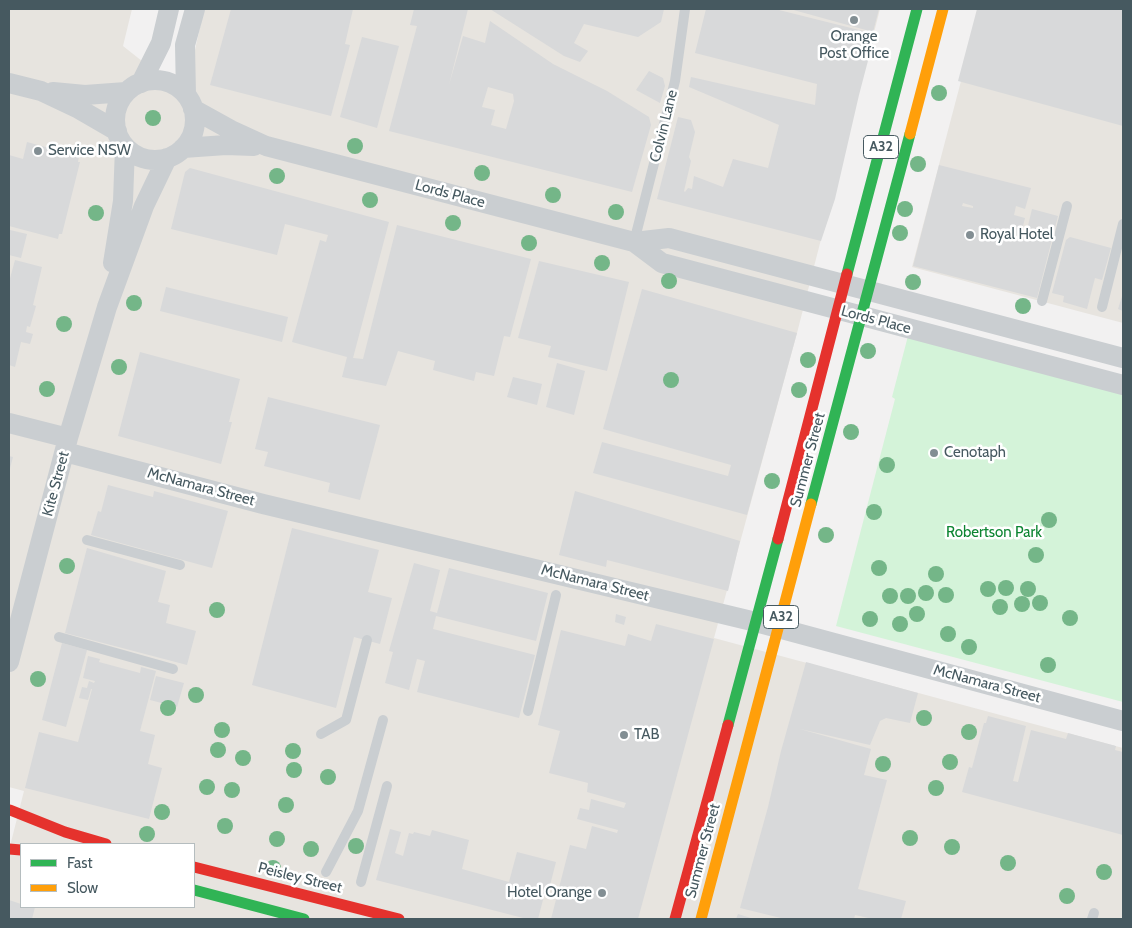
<!DOCTYPE html>
<style>
body{margin:0}
#map{position:relative;width:1132px;height:928px;overflow:hidden;background:#f2f1f1;font-family:Cabin,sans-serif}
canvas{display:block}
.frame{position:absolute;inset:0;border:10px solid #465960;pointer-events:none}
.legend{position:absolute;left:20px;top:843px;width:175px;height:65px;box-sizing:border-box;background:#fff;border:1px solid #b5bdbf;margin:0;padding:6px 9px;list-style:none;font-size:15px;color:#465960}
.legend li{display:flex;align-items:center;gap:10px;height:25px}
.legend b{width:25px;border:1px solid #b5bdbf}
</style>
<div id="map">
<canvas width="1132" height="928"></canvas>
<div class="frame"></div>
<ul class="legend">
<li><b style="height:6px;background:#30b455"></b>Fast</li>
<li><b style="height:6px;background:#ff9f0a"></b>Slow</li>
</ul>
</div>
<script>
const context = document.querySelector('canvas').getContext('2d');
context.lineJoin = 'round';
function fillPath(path, color) { context.fillStyle = color; context.fill(path, 'evenodd'); }
function strokePath(path, color, width, dash) { context.strokeStyle = color; context.lineWidth = width; context.lineCap = dash ? 'butt' : 'round'; context.setLineDash(dash || []); context.stroke(path); }
function drawText(font, color, halo, rows, align = 'center') {
  context.font = font + ' Cabin,sans-serif'; context.lineWidth = 5; context.setLineDash([]); context.textBaseline = 'middle'; context.strokeStyle = halo; context.fillStyle = color; for (const [text, x, y, turn = 0] of rows) {
    context.save(); context.translate(x, y); context.rotate((+turn || 0) * Math.PI / 180); context.textAlign = isNaN(turn) ? turn : align; if (halo) context.strokeText(text, 0, 0); context.fillText(text, 0, 0); context.restore();
  }
}
fillPath(new Path2D(`
 M9,9h123l-9,37 62,49 19,-86h676l-83,324 -83,305 409,110v171h-1114v-69l15,-59 -15,-4zM21,844h173v63h-173z
 M980,9h143v314l-211,-56z`), '#e7e4df');
fillPath(new Path2D(`
 M908,336l215,57v309l-287,-76 59,-227 -3,-2z`), '#d4f3d9');
fillPath(new Path2D(`
 M231,9h122l-8,35 5,1 -19,71 -121,-31z
 M414,9h54l-19,76 14,-49 22,7 5,-22 63,43 54,27 42,26 2,8 -19,67 -243,-61 28,-105 -7,-1zM488,87l25,7 1,7 -8,28 -15,-4 4,-15 -13,-3z
 M490,9h174l-3,13 -23,15 -54,-13 -10,19 14,8 -8,11 -16,-6z
 M706,9h69l100,25 -16,61 -24,104 -14,42 -164,-42 21,-82 13,3 4,12 -6,25 2,4 -7,30 1,1 3,-4 4,1 2,-13 29,11 10,-28 35,9 11,-43 -90,-38 2,-10 124,28 2,-21 -122,-31z
 M790,9h89l-6,23z
 M977,9h146v117l-165,-45z
 M362,37l37,9 -22,82 -37,-11z
 M649,71l14,7 2,8 -5,17 -24,-13z
 M27,142l52,14 -1,6h2l-18,72h-3l-1,5 -49,-13v-71l14,4z
 M939,165l92,23 -6,21 -9,-3 -2,9 11,3 -4,16 -5,2 9,2 7,-29 26,7 -21,82 -124,-32zM963,203l10,3v2l-11,-2z
 M190,168l199,54 -36,136 10,1 34,-134 134,34 -21,78 -6,-1 -10,40 -18,-4 -2,9 -41,-11 2,-9 -37,-10 -12,35 -44,-9 5,-20 -55,-15 28,-102 6,2 2,-7 -43,-11 -8,31 -106,-26 14,-57z
 M10,230l17,4 -6,24 -12,-3z
 M1070,237l41,11 -9,32 -7,-2 -8,31 -24,-7 1,-6 -12,-3 14,-53z
 M15,260l27,7 -9,38 3,1 -6,21 -3,-1 -1,6 7,2 -3,10 -9,-2 -6,25 -6,-2v-83z
 M539,261l90,21 -22,89 -59,-14 3,-11 -33,-8z
 M166,287l122,30 -6,25 -122,-31z
 M642,289l155,44 -50,182 -154,-42 9,-31 126,34 3,-11 -128,-36z
 M1123,293v18l-5,-2z
 M140,352l100,27 -11,43h3l-11,42 -103,-28z
 M557,363l28,8 -11,44 -28,-8z
 M513,377l29,7 -5,21 -30,-8z
 M268,397l112,28 -20,75 -32,-8 2,-9 -66,-17 4,-14 -13,-3z
 M9,456l4,1 -4,15z
 M108,485l45,12 1,-6 74,20 -16,57 -121,-33 7,-24 3,1z
 M575,491l165,50 -12,50 -121,-31 -1,7 -47,-12z
 M292,528l87,22 -11,42 24,6 -12,46 -26,-7 -18,71 -84,-23z
 M87,548l79,23 -8,31 12,3 -4,18 30,8 -9,34 -122,-32z
 M414,563l26,7 -10,41 7,2 12,-45 99,25 -12,48 -100,-25 -3,13 102,26 -16,63 -102,-26 8,-31 -8,-2 -8,31 -24,-7 8,-31 -4,-1z
 M616,614l10,3 -2,8 -9,-3z
 M656,624l58,15 -76,280h-87l19,-74 16,4 6,-23 25,7 1,-3 -41,-11 3,-11 9,2 2,-11 33,9 2,-5 -39,-11 1,-9 -39,-10 11,-42 -22,-6 23,-95 64,16 3,-12 23,7z
 M62,643l25,7 -21,77 -24,-7z
 M88,656l12,3 -1,3 41,11 1,-6 15,4 -16,60 15,4 -7,29 14,4 -13,51 -124,-31 14,-56 39,10 14,-53h-1l-3,11 -9,-2 3,-11 5,1 2,-7 5,2 1,-2 -12,-3z
 M806,662l112,31 -8,30 -24,-5 -6,3 -10,24 -70,-16 71,20 -7,26 23,5 -29,109 48,12 -5,18h-28l-18,-4 -1,4h-69l-45,-11 28,-101 13,-56z
 M156,676l28,7 -7,24 -27,-7z
 M988,716l38,10 -13,55 5,1 13,-52 35,9 2,-6 48,13 -1,4 8,2v83l-161,-43 7,-25 3,1 12,-45h2z
 M390,829l11,3 -6,21 8,3 6,-23 4,1 1,-2 16,4 2,-6 37,10 -7,29 47,13 8,-30 39,10 -9,35 -3,-1 -6,23h-11l-151,-39z
 M9,900l12,4v3h14l-3,12h-23z
 M738,914l16,5h-18z`), '#d8d9da');
strokePath(new Path2D(`
 M634,242l41,-161 10,-72
 M1042,301l25,-95
 M1102,307l21,-83
 M87,540l93,25
 M59,637l114,32
 M528,711l28,-116
 M321,734l25,-14 21,-80
 M326,872l32,-61 25,-91
 M361,882l26,-96
 M1092,919l2,-6`), '#caced1', 10);
strokePath(new Path2D(`
 M115 120a40 40 0 1 1 80 0a40 40 0 1 1-80 0Z
 M9,83l32,8 38,18 38,22
 M141,83l20,-40 8,-34
 M53,92l32,3 41,-3
 M186,95l-1,-50 10,-36
 M193,109l38,21 35,16 368,96 35,-4 454,120
 M183,148l43,-3 28,1
 M634,242l28,21 461,122
 M113,263l10,-62 2,-54
 M9,423l59,15
 M65,452l198,52 493,118 367,99
 M9,662l59,-224 39,-131 37,-101 23,-48`), '#caced1', 20);
strokePath(new Path2D(`
 M847,274l70,-265
 M811,504l99,-370
 M728,725l50,-186
 M194,890l110,29`), '#30b455', 11);
strokePath(new Path2D(`
 M910,134l33,-125
 M701,919l110,-415`), '#ff9f0a', 11);
strokePath(new Path2D(`
 M778,539l69,-265
 M10,810l55,22 41,12
 M9,849l12,1
 M194,867l205,52
 M675,919l53,-194`), '#e5322d', 11);
context.fillStyle = '#74b688';
for (const [x, y] of [
 [939,93],
 [153,118],
 [355,146],
 [918,164],
 [482,173],
 [277,176],
 [553,195],
 [370,200],
 [905,209],
 [616,212],
 [96,213],
 [453,223],
 [900,233],
 [529,243],
 [602,263],
 [669,281],
 [913,282],
 [134,303],
 [1023,306],
 [64,324],
 [868,351],
 [808,360],
 [119,367],
 [671,380],
 [47,389],
 [799,390],
 [851,432],
 [887,465],
 [772,481],
 [874,512],
 [1049,520],
 [826,535],
 [1036,555],
 [67,566],
 [879,568],
 [936,574],
 [1006,588],
 [988,589],
 [1028,589],
 [926,593],
 [946,595],
 [890,596],
 [908,596],
 [1040,603],
 [1022,604],
 [1000,607],
 [217,610],
 [917,614],
 [1070,618],
 [870,619],
 [900,624],
 [948,634],
 [969,647],
 [1048,665],
 [38,679],
 [196,695],
 [168,708],
 [924,718],
 [222,730],
 [969,732],
 [218,750],
 [293,751],
 [243,758],
 [950,762],
 [883,764],
 [294,770],
 [328,777],
 [207,787],
 [936,788],
 [232,790],
 [286,805],
 [162,812],
 [225,826],
 [147,834],
 [910,838],
 [277,839],
 [356,846],
 [952,847],
 [311,849],
 [1008,863],
 [273,868],
 [1104,872],
 [1067,896]
]) { context.beginPath(); context.arc(x, y, 8, 0, 2 * Math.PI); context.fill(); }
for (const [x, y, r, color] of [
 [854,20,5,"#828e93"],
 [38,151,5,"#828e93"],
 [970,235,5,"#828e93"],
 [934,453,5,"#828e93"],
 [624,735,5,"#828e93"],
 [602,893,5,"#828e93"]
]) { const dot = new Path2D(); dot.arc(x, y, r, 0, 2 * Math.PI); context.fillStyle = color; context.fill(dot); strokePath(dot, '#fff', 2); }
for (const [x, y, w] of [
 [881,147,35],
 [781,617,35]
]) { const box = new Path2D(); box.roundRect(x - w / 2, y - 11.5, w, 23, 4); context.fillStyle = '#fff'; context.fill(box); strokePath(box, '#465960', 1); }
drawText('bold 14px', '#465960', null, [
 ["A32",881,147],
 ["A32",781,617]
]);
drawText('15px', '#465960', '#fff', [
 ["Orange",854,37,"center"],
 ["Post Office",854,54,"center"],
 ["Service NSW",48,151],
 ["Royal Hotel",980,235],
 ["Cenotaph",944,453],
 ["TAB",634,735],
 ["Hotel Orange",592,893,"right"]
], 'left');
drawText('15px', '#465960', '#fff', [
 ["Colvin Lane",664,126,-76],
 ["Lords Place",450,194,15],
 ["Lords Place",876,320,15],
 ["Summer Street",808,460,-75],
 ["Kite Street",56,484,-75],
 ["McNamara Street",201,487,15],
 ["McNamara Street",595,583,14],
 ["McNamara Street",987,684,15],
 ["Summer Street",703,851,-75],
 ["Peisley Street",300,878,14]
]);
drawText('15px', '#0d8532', '#fff', [
 ["Robertson Park",994,533]
]);
</script>
